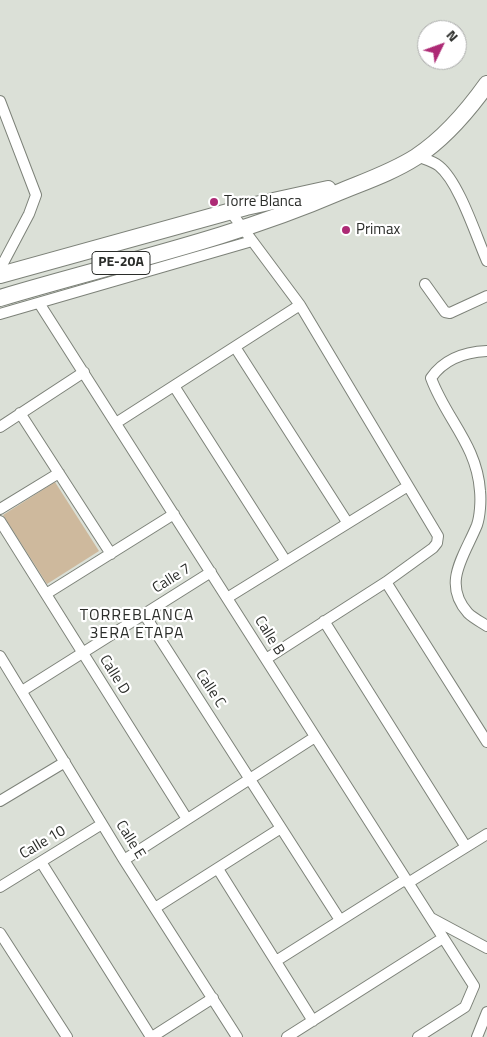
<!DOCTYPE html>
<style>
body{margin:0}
#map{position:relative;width:487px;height:1037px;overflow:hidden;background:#dbe0d7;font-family:"Titillium Web",sans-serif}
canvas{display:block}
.north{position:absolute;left:417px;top:20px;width:50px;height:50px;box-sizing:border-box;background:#fff;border:1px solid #aaabaa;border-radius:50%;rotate:48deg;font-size:14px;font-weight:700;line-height:20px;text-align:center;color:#2b2d2a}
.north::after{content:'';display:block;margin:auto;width:18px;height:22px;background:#ad2a75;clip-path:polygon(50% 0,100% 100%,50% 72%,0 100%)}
</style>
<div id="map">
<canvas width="487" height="1037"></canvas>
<div class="north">N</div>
</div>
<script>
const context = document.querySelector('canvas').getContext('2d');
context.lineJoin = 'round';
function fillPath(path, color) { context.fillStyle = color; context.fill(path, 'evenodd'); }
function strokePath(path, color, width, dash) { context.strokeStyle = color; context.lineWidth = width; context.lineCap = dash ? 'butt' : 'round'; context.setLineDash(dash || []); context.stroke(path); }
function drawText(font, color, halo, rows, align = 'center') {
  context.font = font + ' "Titillium Web",sans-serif'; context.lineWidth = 4.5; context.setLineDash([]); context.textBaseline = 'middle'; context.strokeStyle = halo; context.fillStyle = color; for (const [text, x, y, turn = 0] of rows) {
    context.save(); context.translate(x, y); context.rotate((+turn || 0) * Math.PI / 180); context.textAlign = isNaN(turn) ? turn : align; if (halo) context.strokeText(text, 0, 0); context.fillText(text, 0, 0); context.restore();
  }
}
fillPath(new Path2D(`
 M55,482l44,69 -52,33 -44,-69z`), '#ceb99d');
const minor = new Path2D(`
 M0,101l36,94 -7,19 -29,55
 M417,156c7,3 16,5 22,10 20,16 37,70 48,95
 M230,211l70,94 138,231 -1,7 -4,5 -47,34 -120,77
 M425,284l20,28 5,1 37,-17
 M39,303l435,683 -9,21 -47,30
 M0,314l252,-73
 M235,347l112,175
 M487,351c-23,1 -43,8 -56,27 15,41 46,67 49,113 1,10 0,25 -3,34 -12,30 -36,58 -9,88 5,5 13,9 19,13
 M174,386l111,174
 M20,413l91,141
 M116,423l184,-118
 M0,427l84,-55
 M0,509l59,-36
 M0,521l187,298
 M386,582l101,160
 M46,594l128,-80
 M227,598l181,-112
 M144,614l196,306
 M324,621l142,226
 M0,656l124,204 113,177
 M22,691l189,-119
 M0,801l65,-39
 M124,860l191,-123
 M41,862l110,175
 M218,869l95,152
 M408,883l79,-49
 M0,887l102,-63
 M155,908l126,-80
 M431,918l56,30
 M0,933l67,104
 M276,961l130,-82
 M152,1037l61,-39
 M287,1037l156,-99
 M477,1037l10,-25`);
const trunk = new Path2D(`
 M0,275l246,-68 82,-18
 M0,298c113,-34 228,-58 337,-105 26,-11 54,-20 79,-36 29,-19 51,-45 71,-73`);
strokePath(minor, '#7d8279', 12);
strokePath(trunk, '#7d8279', 18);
strokePath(minor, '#fff', 10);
strokePath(trunk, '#fff', 16);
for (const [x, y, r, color] of [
 [214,202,5,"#ad2a75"],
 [346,230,5,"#ad2a75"]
]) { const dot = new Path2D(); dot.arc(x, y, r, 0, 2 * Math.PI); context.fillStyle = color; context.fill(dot); strokePath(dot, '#fff', 2); }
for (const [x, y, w] of [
 [121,263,58]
]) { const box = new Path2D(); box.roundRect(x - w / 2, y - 11.5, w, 23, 4); context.fillStyle = '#fff'; context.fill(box); strokePath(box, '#2b2d2a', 1); }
drawText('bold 14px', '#2b2d2a', null, [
 ["PE-20A",121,263]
]);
drawText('15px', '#2b2d2a', '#fff', [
 ["Torre Blanca",224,202],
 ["Primax",356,230]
], 'left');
drawText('15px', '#2b2d2a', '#fff', [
 ["Calle 7",172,579,-32],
 ["Calle B",269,636,58],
 ["Calle D",114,675,58],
 ["Calle C",210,689,57],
 ["Calle E",130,840,58],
 ["Calle 10",43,843,-31]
]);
context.letterSpacing = '1px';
drawText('16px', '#2b2d2a', '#fff', [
 ["TORREBLANCA",137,616],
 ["3ERA ETAPA",137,634]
]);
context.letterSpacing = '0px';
</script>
